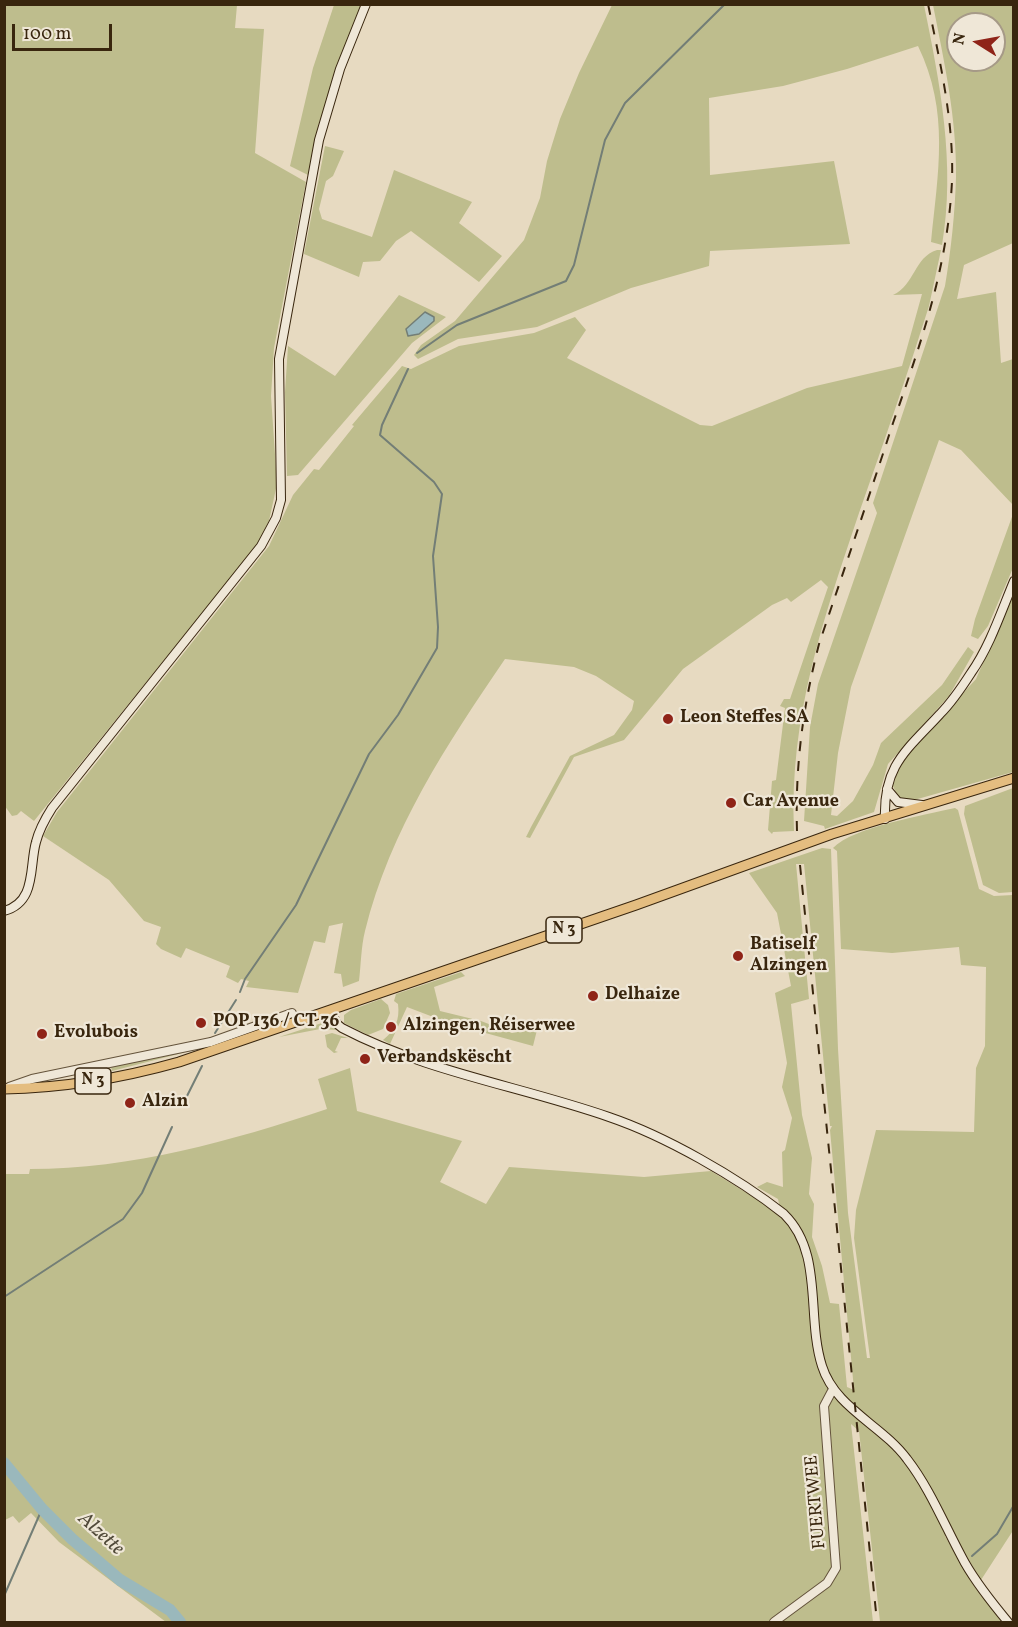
<!DOCTYPE html>
<meta charset="utf-8">
<style>
body{margin:0}
#map{position:relative;width:1018px;height:1627px;overflow:hidden;background:#e7dac1;font-family:Vollkorn,serif}
canvas{display:block}
.frame{position:absolute;inset:0;border:6px solid #39260e;pointer-events:none}
.north{position:absolute;left:946px;top:12px;width:60px;height:60px;box-sizing:border-box;background:#efe7d7;border:2px solid #a69a87;border-radius:50%;rotate:281deg;font-size:16px;font-weight:700;line-height:24px;text-align:center;color:#39260e}
.north::after{content:'';display:block;margin:auto;width:21px;height:27px;background:#8f2418;clip-path:polygon(50% 0,100% 100%,50% 72%,0 100%)}
.scale{position:absolute;left:12px;top:24px;width:100px;height:27px;box-sizing:border-box;border:3px solid #39260e;border-top:0;padding-left:8px;font-size:18px;line-height:21px;white-space:nowrap;color:#39260e;-webkit-text-stroke:4px #efe7d7;paint-order:stroke}
</style>
<div id="map">
<canvas width="1018" height="1627"></canvas>
<div class="frame"></div>
<div class="north">N</div>
<div class="scale">100 m</div>
</div>
<script>
const context = document.querySelector('canvas').getContext('2d');
context.lineJoin = 'round';
function fillPath(path, color) { context.fillStyle = color; context.fill(path, 'evenodd'); }
function strokePath(path, color, width, dash) { context.strokeStyle = color; context.lineWidth = width; context.lineCap = dash ? 'butt' : 'round'; context.setLineDash(dash || []); context.stroke(path); }
function drawText(font, color, halo, rows, align = 'center') {
  context.font = font + ' Vollkorn,serif'; context.lineWidth = 4.5; context.setLineDash([]); context.textBaseline = 'middle'; context.strokeStyle = halo; context.fillStyle = color; for (const [text, x, y, turn = 0] of rows) {
    context.save(); context.translate(x, y); context.rotate((+turn || 0) * Math.PI / 180); context.textAlign = isNaN(turn) ? turn : align; if (halo) context.strokeText(text, 0, 0); context.fillText(text, 0, 0); context.restore();
  }
}
fillPath(new Path2D(`
 M4,5h233l-2,23 29,1 -9,124 51,29 -32,166 -3,48 6,88 -8,37 -12,24 -223,276 -13,-10 -4,4 -5,1 -8,-11z
 M334,5h27l-42,118 -11,52 -18,-9 23,-98z
 M612,5h312c16,78 32,160 18,240l-11,-3c7,-70 19,-130 -13,-196l-71,23 -64,17 -74,12 1,77 124,-14 16,83 -140,7 -1,15 -78,22 -94,39 -79,12 -40,20 -4,-4 7,-10 34,-24 69,-81 16,-42 7,-37 13,-42 19,-46z
 M933,5h80v238l-49,22 -7,34 39,-7 5,71 12,-4v146l-52,-55 -22,-10 -88,247 -13,66 -7,62 6,1 16,-15 20,-36 8,-22 61,-58 26,-38 6,5 -25,44 -61,68 -14,48 -49,17 -1,-3 -20,-5 6,-94 8,-43 59,-171 -4,-10 72,-217c6,-35 10,-73 11,-109 1,-58 -12,-116 -23,-172zM958,24h36v36h-36z
 M325,146l19,5 -11,25 -7,5 -7,28 3,10 50,18 22,-67 78,32 -13,21 43,33 -23,26 -68,-51 -15,10 -16,20 -17,1 -4,15 -55,-23z
 M937,250h4l-12,56c-22,70 -46,138 -70,207 -36,107 -70,204 -65,318l-21,1 -1,2 -4,-4 4,-49 4,-1 9,-72 -5,-2 4,-7h6l38,-112 -7,-7 -30,22 -4,-4 -15,7 -89,64 -59,71 -50,17 -44,81 -4,-1 5,-10 39,-71 44,-21 18,-25 2,-9 -38,-25 -22,-9 -69,-8c-58,85 -115,171 -140,272 -4,16 -4,34 -6,50l-16,6 -2,-13 -7,-1 9,-50 -14,3 -4,17 -11,-2 -16,52 -52,-6 3,-6 -8,-2 -3,4 -12,-6 4,-11 -44,-18 -5,10 -20,-9 -5,-5 5,-17 -17,-6 -35,-41 -66,-44 14,-24 212,-266 24,-51 21,-26 5,1 35,-44 -2,-1 50,-59 9,3 48,-23 75,-13 41,-16 11,13 -19,28 133,67 12,1 95,-38 95,-22 20,-72 -29,1c22,-10 21,-38 44,-45z
 M399,295l47,22 -34,26 -114,132 -11,1 -2,-84 3,-46 47,30z
 M1013,514v54l-25,58 -10,13 -7,-3 4,-17z
 M1013,594v178l-106,30 -8,-3 -6,-13 7,-24 76,-83z
 M1013,788v104l-14,1 -16,-8 -19,-71 1,-8z
 M955,808l3,2 21,79 15,7 19,-1 1,634 -33,51 -29,-48 -7,4 31,53 26,33h-122l-21,-191 -8,-7 22,198h-707l-107,-80 -28,-29 -12,10 -6,-7 -8,4v-346h24l1,-5c102,0 201,-28 297,-60l-9,-30 32,-11 7,43 105,30 -22,41 46,22 23,-37 135,10 67,-6 70,43 -3,-15 -21,-12 10,-5 16,5 -1,-35 3,-2 7,-32 -10,-31 5,-24 -12,-70 16,-7 -14,-73 -28,-40 73,-25 9,1 7,200 10,164 19,145h3l-16,-120 2,-28 20,-80 98,2 2,-64 9,-22 1,-79 -25,-2 -2,-18 -67,6 -51,-4 -4,-98 -4,-3c20,-21 92,-33 122,-40zM796,864h8l26,262h2l-2,4 24,260 -7,-3 -8,-83 -9,-1 -8,-37 -10,-29 2,-33 -5,-10 3,-36 -10,-43 -11,-111 18,-5z
 M461,972l4,4 -31,11 6,24 41,10 31,12 26,-7 -5,20 -84,-23 -42,-16 -17,37 -7,-4c12,-10 17,-20 15,-36l-4,-3 2,-7z
 M381,999l7,6 2,8 -7,16 -15,6 -24,-12v-8l7,-5z
 M325,1022l13,8 -18,-1 -41,8z
 M332,1033l16,5h-7l-6,13 3,1 -4,1 -7,-6 -2,-12z
 M186,1052l-74,19 -1,-4z`), '#bebd8d');
const water = new Path2D(`
 M425,312l9,5v4l-15,13 -11,2 -2,-7z`);
fillPath(water, '#9ab8bc');
strokePath(water, '#737e76', 1.5);
strokePath(new Path2D(`
 M417,353l40,-28 109,-44 8,-16 31,-125 20,-37 100,-99
 M240,992l5,-13 51,-74 73,-151 29,-39 39,-67 1,-21 -5,-71 9,-62 -8,-12 -54,-47 2,-10 26,-56
 M215,1033l21,-33
 M183,1104l19,-38
 M4,1297l119,-78 19,-26 30,-66
 M972,1556l25,-22 17,-29
 M4,1596l38,-87`), '#737e76', 2);
strokePath(new Path2D(`
 M4,1463l38,46 30,30 48,41 50,30 10,12`), '#9ab8bc', 12);
const tertiary = new Path2D(`
 M9,1087l23,-8 179,-37 81,-29
 M774,1622l53,-39 9,-15 -12,-162 9,-17`);
const secondary = new Path2D(`
 M887,789l11,13 24,3
 M885,819c-2,-54 22,-69 55,-105 12,-12 22,-27 31,-41 19,-27 30,-61 43,-92
 M4,911c33,-9 25,-45 32,-69 3,-12 9,-23 16,-34l209,-262 15,-28 5,-18 -2,-141 40,-219 21,-71 26,-65
 M331,1011l6,13 5,4c84,44 178,58 267,89 56,19 128,60 175,97 40,39 22,102 38,152 13,42 60,59 85,93 24,31 39,70 58,104 12,21 28,41 43,59`);
const primary = new Path2D(`
 M4,1089c60,-1 118,-11 175,-27l457,-157 196,-71 182,-56`);
strokePath(tertiary, '#64533b', 10);
strokePath(secondary, '#39260e', 10);
strokePath(primary, '#39260e', 11);
strokePath(tertiary, '#efe7d7', 8);
strokePath(secondary, '#efe7d7', 8);
strokePath(primary, '#e4bd80', 9);
strokePath(new Path2D(`
 M797,831c-2,-65 6,-125 22,-187 25,-74 50,-147 74,-221 28,-80 55,-157 59,-242 2,-59 -12,-119 -24,-177
 M800,865l77,757`), '#39260e', 2, [10, 10]);
for (const [x, y, r, color] of [
 [668,719,6,"#8f2418"],
 [731,803,6,"#8f2418"],
 [738,956,6,"#8f2418"],
 [593,996,6,"#8f2418"],
 [201,1023,6,"#8f2418"],
 [391,1027,6,"#8f2418"],
 [42,1034,6,"#8f2418"],
 [365,1059,6,"#8f2418"],
 [130,1103,6,"#8f2418"]
]) { const dot = new Path2D(); dot.arc(x, y, r, 0, 2 * Math.PI); context.fillStyle = color; context.fill(dot); strokePath(dot, '#efe7d7', 2); }
for (const [x, y, w] of [
 [564,930,36],
 [93,1081,36]
]) { const box = new Path2D(); box.roundRect(x - w / 2, y - 13, w, 26, 4.5); context.fillStyle = '#efe7d7'; context.fill(box); strokePath(box, '#39260e', 1.5); }
drawText('bold 16px', '#39260e', null, [
 ["N 3",564,930],
 ["N 3",93,1081]
]);
drawText('bold 18px', '#39260e', '#efe7d7', [
 ["Leon Steffes SA",680,719],
 ["Car Avenue",743,803],
 ["Batiself",750,946],
 ["Alzingen",750,967],
 ["Delhaize",605,996],
 ["POP 136 / CT 36",213,1023],
 ["Alzingen, Réiserwee",403,1027],
 ["Evolubois",54,1034],
 ["Verbandskëscht",377,1059],
 ["Alzin",142,1103]
], 'left');
drawText('18px', '#39260e', '#efe7d7', [
 ["FUERTWEE",817,1502,-95]
]);
drawText('italic 20px', '#514a3a', '#efe7d7', [
 ["Alzette",100,1535,42]
]);
</script>
